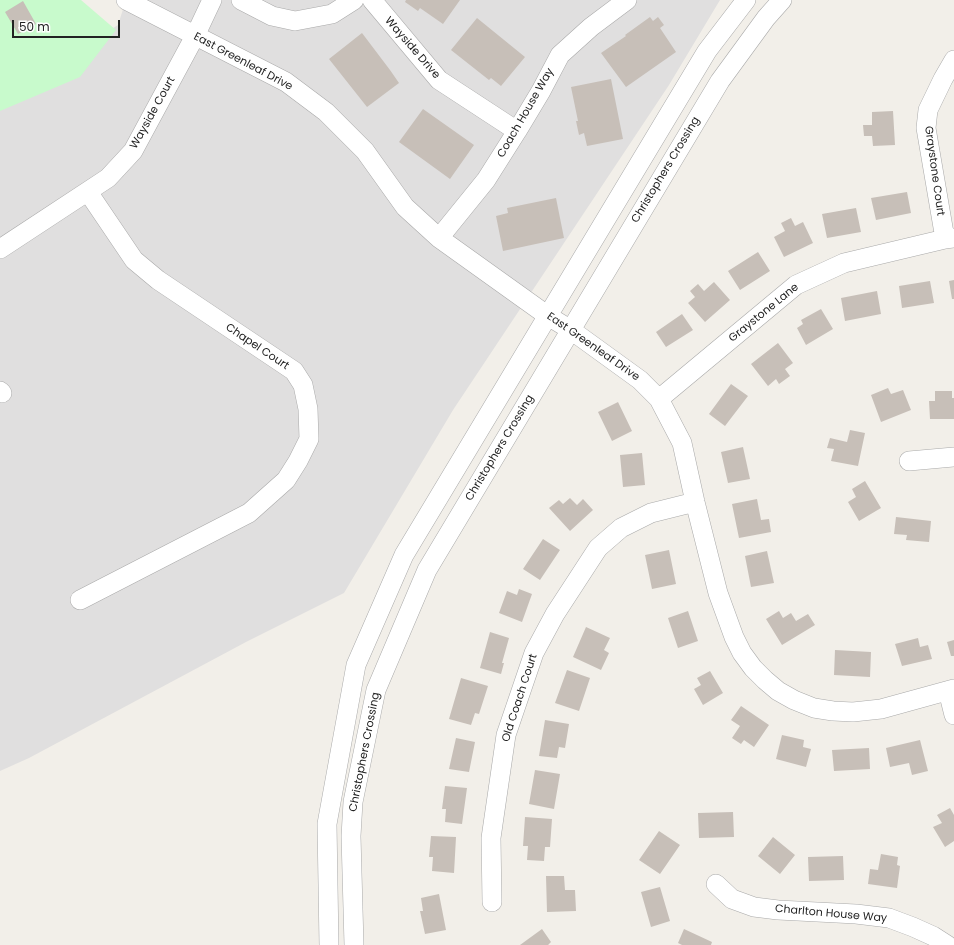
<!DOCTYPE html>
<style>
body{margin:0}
#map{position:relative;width:954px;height:945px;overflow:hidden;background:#f2efe9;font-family:Poppins,sans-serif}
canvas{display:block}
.scale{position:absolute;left:12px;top:20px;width:108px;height:18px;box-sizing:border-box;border:2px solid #222;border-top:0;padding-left:5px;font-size:12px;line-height:14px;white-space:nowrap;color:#222;-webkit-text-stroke:3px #fff;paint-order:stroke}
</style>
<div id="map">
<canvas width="954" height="945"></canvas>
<div class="scale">50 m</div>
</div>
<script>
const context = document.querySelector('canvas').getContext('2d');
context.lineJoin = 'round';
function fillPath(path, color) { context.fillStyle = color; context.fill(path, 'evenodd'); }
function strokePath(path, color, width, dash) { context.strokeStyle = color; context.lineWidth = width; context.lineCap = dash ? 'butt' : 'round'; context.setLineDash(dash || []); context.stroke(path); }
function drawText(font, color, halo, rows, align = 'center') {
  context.font = font + ' Poppins,sans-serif'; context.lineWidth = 3.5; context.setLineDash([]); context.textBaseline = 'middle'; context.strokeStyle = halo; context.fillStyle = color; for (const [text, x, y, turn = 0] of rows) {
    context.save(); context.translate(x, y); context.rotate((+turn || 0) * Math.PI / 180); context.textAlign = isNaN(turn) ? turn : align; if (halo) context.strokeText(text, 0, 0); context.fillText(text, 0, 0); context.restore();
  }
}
fillPath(new Path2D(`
 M126,0h594l-51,85 -216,325 -109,183 -98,49 -217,116 -29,13v-671l118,-75z`), '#e0dfdf');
fillPath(new Path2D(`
 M0,0h81l35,30 -36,47 -80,34z`), '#c8facc');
fillPath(new Path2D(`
 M406,0h54l-17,24 -23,-16 -2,3 -13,-9z
 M23,1l13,23 -18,10 -13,-22z
 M650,17l3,4 5,-4 6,8 -4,3 16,24 -50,35 -25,-34 25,-17 -1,-1z
 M477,18l48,39 -24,29 -10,-8 -2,2 -38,-30z
 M362,33l28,37 9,13 -32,24 -38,-48z
 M611,79l12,60 -36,7 -3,-13 -5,2 -3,-14h2l-7,-34z
 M423,109l51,36 -24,34 -51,-37z
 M893,111l2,34 -22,1 -1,-10h-8l-1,-11h9v-13z
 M907,192l4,21 -35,7 -5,-22z
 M556,198l8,40 -61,13 -7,-35 12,-3 -1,-5z
 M856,208l5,24 -34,6 -5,-24z
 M791,218l4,8 8,-4 10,21 -29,14 -10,-20 11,-6 -4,-8z
 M758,252l12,19 -30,19 -12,-19z
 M954,280v19h-2l-3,-18z
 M930,281l4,22 -32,5 -3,-22z
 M714,282l16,18 -25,22 -17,-19 7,-6 -5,-6 8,-7 6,7z
 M877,291l4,23 -36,7 -4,-23z
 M821,309l12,20 -27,16 -9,-17 6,-4 -2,-4z
 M682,314l11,16 -27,17 -10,-15z
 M778,343l15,20 -8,6 5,7 -11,8 -3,-5 -8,7 -17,-22z
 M731,384l17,12 -23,30 -16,-12z
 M888,388l3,6 12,-4 8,20 -30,12 -10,-27z
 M935,391h17v7h2v21h-24l-1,-18h6z
 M618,402l14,29 -20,10 -14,-29z
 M850,430l15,3 -7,33 -27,-5 3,-12 -7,-1 3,-10 17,4z
 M743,447l7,32 -22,4 -7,-31z
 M642,453l3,32 -22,2 -3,-32z
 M865,481l16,27 -22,13 -11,-19 8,-5 -4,-8z
 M570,498l7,7 6,-6 10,11 -23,21 -21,-23 10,-8 4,4z
 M757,499l4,21 8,-1 2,13 -32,6 -7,-34z
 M896,517l35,4 -2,21 -23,-2 1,-5 -13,-1z
 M543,539l17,11 -20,30 -17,-11z
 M669,550l7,34 -24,5 -7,-34z
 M767,551l7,32 -23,4 -6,-31z
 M519,589l13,5 -10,28 -23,-9 8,-22 10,4z
 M688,611l10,30 -20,7 -10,-30z
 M779,611l4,7 8,-5 5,8 12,-7 7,11 -33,20 -16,-26z
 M586,627l24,11 -6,12 5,3 -8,17 -28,-13z
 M490,632l19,6 -7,25h2l-3,11 -21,-6z
 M918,638l2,9 8,-2 4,14 -30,7 -7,-22z
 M954,640v16h-3l-4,-14z
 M835,650l36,2 -1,25 -36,-2z
 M567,670l23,8 -11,33 -24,-8z
 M710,671l13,22 -20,12 -9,-16 7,-4 -4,-7z
 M461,678l27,8 -9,28 -4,-1 -4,12 -22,-6z
 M741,706l28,19 -15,22 -10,-7 -3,4 -9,-6 8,-12 -9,-6z
 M545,720l24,4 -4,24 -6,-1 -2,11 -18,-2z
 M782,735l22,5 -1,7 8,2 -5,18 -30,-8z
 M456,738l19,4 -6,30 -20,-3z
 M920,740l8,31 -16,4 -3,-12 -19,4 -4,-19z
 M869,748l1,21 -36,2 -2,-21z
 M535,770l25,4 -6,35 -25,-5z
 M445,786l22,2 -5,36 -17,-2 1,-13h-4z
 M950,808l4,7v26l-9,6 -12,-20 9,-4 -5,-8z
 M733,812l1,25 -35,1 -1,-25z
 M525,817l27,2 -2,28h-5l-1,14 -17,-1 1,-14h-5z
 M659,831l21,14 -20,29 -21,-14z
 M431,836l25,1 -2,36 -22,-2 1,-14h-4z
 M773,837l22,18 -15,19 -22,-18z
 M881,854l17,3 -1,8 3,1 -3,22 -29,-4 2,-15 8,1z
 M843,856l1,24 -35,1 -1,-24z
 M546,876h18l1,14h10l1,21 -29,1z
 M660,887l10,34 -19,6 -10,-35z
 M439,894l7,36 -21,4 -5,-23h3l-2,-13z
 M542,929l9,13 -3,3h-28z
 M684,929l28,13 -1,3h-29l-4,-2z`), '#c7bfb8');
const minor = new Path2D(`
 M126,0l160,82 40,30 39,39 40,56 34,31 109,78 23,14 69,50 19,19 23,44 13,59 23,91 16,44 8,16 11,15 12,12 13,11 16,9 20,8 19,3 20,1 28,-3 73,-20
 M241,0l31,16 23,5 37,-7 22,-14
 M372,0l67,80 78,51
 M439,238l47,-58 31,-49 24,-40 19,-36 31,-28 36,-27
 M945,239l-19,-111 2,-18 15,-31 11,-19
 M0,249l108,-71 25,-27 62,-115 17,-36
 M0,391l2,2
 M659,399l137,-114 48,-22 101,-24 9,-1
 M909,461l45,-4
 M80,600l169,-87 37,-33 12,-19 11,-22 -1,-30 -5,-24 -9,-14 -136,-91 -24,-20 -46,-68
 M948,691l6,24
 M716,884l16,15 22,8 24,3 78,4 33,4 24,9 20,9 14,9
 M492,902l-1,-64 15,-103 28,-82 21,-39 43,-66 23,-20 30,-15 44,-11
 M329,945l-2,-121 29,-159 48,-110 303,-504 39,-51
 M354,945l-3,-109 2,-34 23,-112 51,-120 293,-489 46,-63 16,-18`);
strokePath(minor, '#a9a9a9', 20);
strokePath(minor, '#fff', 19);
drawText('11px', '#222', '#fff', [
 ["Wayside Drive",412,48,49],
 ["East Greenleaf Drive",243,62,28],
 ["Wayside Court",153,113,-61],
 ["Coach House Way",526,113,-60],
 ["Christophers Crossing",666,170,-59],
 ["Graystone Court",934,171,82],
 ["Graystone Lane",764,313,-39],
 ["Chapel Court",257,347,34],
 ["East Greenleaf Drive",593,347,35],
 ["Christophers Crossing",500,448,-59],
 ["Old Coach Court",520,698,-72],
 ["Christophers Crossing",365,752,-79],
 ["Charlton House Way",831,914,5]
]);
</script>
